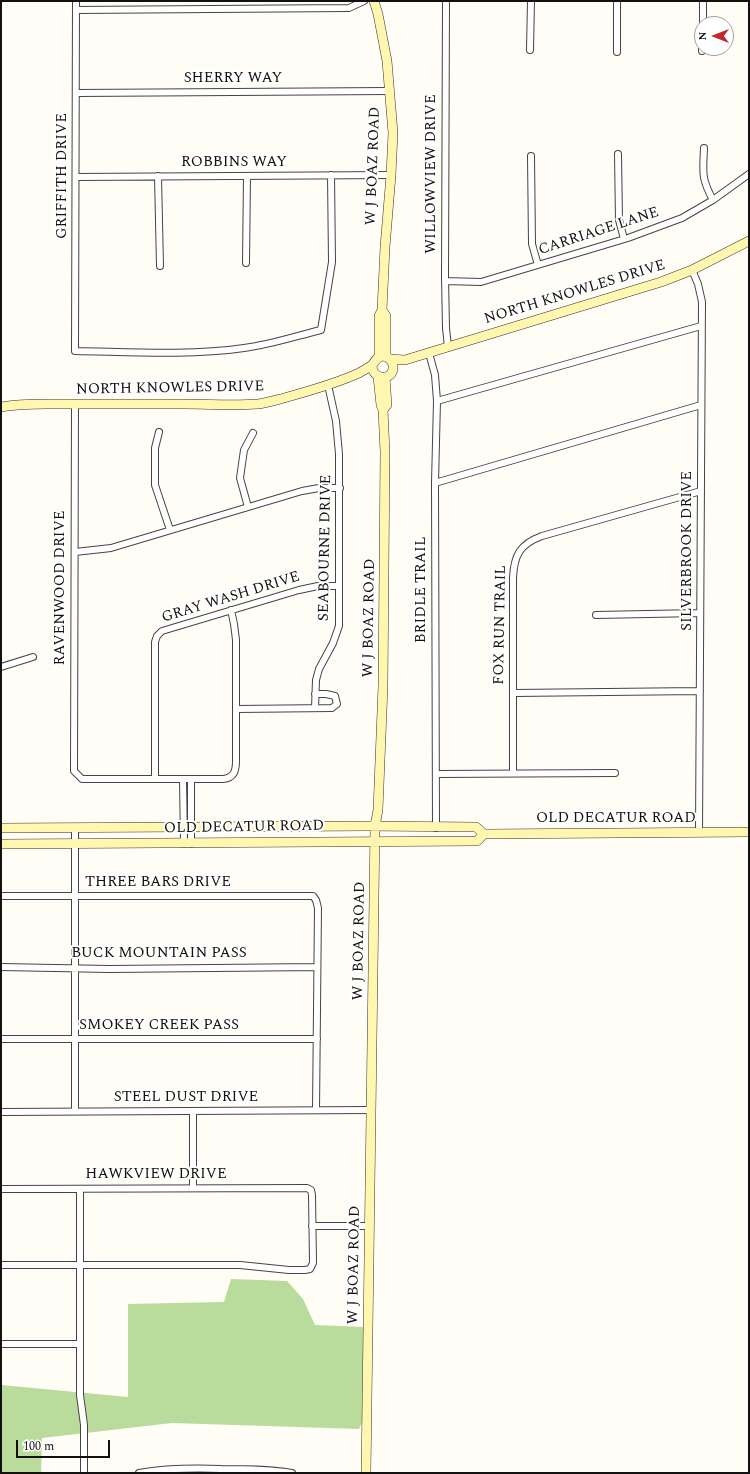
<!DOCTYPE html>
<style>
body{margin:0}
#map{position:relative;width:750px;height:1474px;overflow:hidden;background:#fffdf5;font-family:Spectral,serif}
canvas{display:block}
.frame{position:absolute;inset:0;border:2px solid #111;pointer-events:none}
.north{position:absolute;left:694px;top:16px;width:40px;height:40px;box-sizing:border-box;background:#fff;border:1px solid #a0a0a0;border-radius:50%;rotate:270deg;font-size:11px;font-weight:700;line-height:16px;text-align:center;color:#111}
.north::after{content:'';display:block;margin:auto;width:14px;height:18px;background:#c4262e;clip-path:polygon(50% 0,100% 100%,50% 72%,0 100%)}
.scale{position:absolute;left:16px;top:1440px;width:94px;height:18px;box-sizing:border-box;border:2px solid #111;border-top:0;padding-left:5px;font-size:12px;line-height:14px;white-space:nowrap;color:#111;-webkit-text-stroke:3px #fff;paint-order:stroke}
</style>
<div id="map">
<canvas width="750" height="1474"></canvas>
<div class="frame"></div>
<div class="north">N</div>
<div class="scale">100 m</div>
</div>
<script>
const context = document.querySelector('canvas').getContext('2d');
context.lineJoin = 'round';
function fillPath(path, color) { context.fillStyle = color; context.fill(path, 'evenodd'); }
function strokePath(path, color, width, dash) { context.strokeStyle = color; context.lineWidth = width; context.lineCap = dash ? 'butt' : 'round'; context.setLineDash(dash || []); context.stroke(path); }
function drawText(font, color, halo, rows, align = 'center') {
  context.font = font + ' Spectral,serif'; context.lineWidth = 4; context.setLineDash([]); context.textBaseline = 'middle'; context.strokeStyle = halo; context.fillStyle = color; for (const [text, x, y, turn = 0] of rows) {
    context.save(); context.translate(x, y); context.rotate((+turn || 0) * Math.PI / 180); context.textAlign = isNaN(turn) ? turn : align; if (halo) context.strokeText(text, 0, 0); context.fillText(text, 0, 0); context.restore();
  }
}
fillPath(new Path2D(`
 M231,1279l56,2 16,18 12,26 50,2 -2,93 -4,9 -187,-6 -130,15 -1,35h-40v-88l127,12v-93l96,-2z`), '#b9dc9c');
const street = new Path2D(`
 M76,1l-1,350c56,1 113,5 169,-3 26,-3 52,-12 77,-18l11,-68 -1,-87
 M446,1l-1,276 1,51 2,19
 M617,1v51
 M76,10l273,-2 15,-7
 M703,24v-23
 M530,50l1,-49
 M702,51v-3
 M76,93l314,-2
 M704,148c-1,25 -3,30 9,52
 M618,154l1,66 5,19
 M531,156l1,88 6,21
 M158,176l2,90
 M76,177l315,-2
 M246,263l1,-87
 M692,270l6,14 4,18 -3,531
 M445,281l36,1 147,-44 54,-20 31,-18 36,-26
 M429,353l6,22 2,26 -2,82 1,345
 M437,401l264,-75
 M75,404l-1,367 8,8h141c11,-1 13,-8 13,-18v-121l-2,-16 -3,-14
 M159,432l-4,16v37l15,45
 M435,483l266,-78
 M248,507l-8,-29 4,-28 9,-17
 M75,552l36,-4 191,-57 17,-3h21
 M596,615l104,-2
 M1,667l32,-10
 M513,693l187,-2
 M315,708l1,-28 3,-11 14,-26 6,-17v-172l-3,-33 -8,-36
 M236,709l96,-1 5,-4 -2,-8 -9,-2h-11
 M513,773v-195c1,-23 7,-34 29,-42l159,-45
 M436,774l179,-1
 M155,779v-137l2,-6 5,-5 137,-41 19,-4h21
 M183,779l1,65
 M75,827v284
 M191,844v-65
 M1,896h312l3,4 2,8 -2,202
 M1,967l108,2 208,-2
 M1,1039h316
 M1,1112l370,-2
 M193,1188v-77
 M1,1189l306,-1 4,2 1,5 1,68 -3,6 -5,1h-16l-49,-5h-239
 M80,1189v206l4,30v48
 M312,1226h58
 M1,1344h79
 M139,1473c28,-5 54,-5 82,-4 24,0 47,0 71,4`);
const secondary = new Path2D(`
 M374,1l4,13 9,47 6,72 -2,42 -6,72 -3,63 -3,6v41
 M382,310l4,6v41
 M389,359l16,1 256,-78 31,-12 57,-29
 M1,407c20,-4 43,-3 63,-3 41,0 81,0 121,0 24,0 49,2 73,0 8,-1 18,-4 26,-6 25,-7 51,-14 75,-25 3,-2 9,-5 13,-8 3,-3 4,-8 10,-9 7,0 12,6 11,13 -2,13 -21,10 -21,-4
 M383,410l4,-5 -2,-28
 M1,828l367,-2 108,1 8,7 265,-2
 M1,844l476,-3 7,-7
 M366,1473l9,-647 3,-16 5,-124 2,-234 -2,-42 -2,-5 -3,-28`);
strokePath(street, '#444', 8);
strokePath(secondary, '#333', 10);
strokePath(street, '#fff', 6);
strokePath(secondary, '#fff6b0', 9);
drawText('15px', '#111', '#fff', [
 ["SHERRY WAY",233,79],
 ["ROBBINS WAY",234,163],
 ["W J BOAZ ROAD",374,166,-88],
 ["WILLOWVIEW DRIVE",432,174,-90],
 ["GRIFFITH DRIVE",63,176,-90],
 ["CARRIAGE LANE",599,232,-18],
 ["NORTH KNOWLES DRIVE",575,293,-17],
 ["NORTH KNOWLES DRIVE",170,389,-1],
 ["SEABOURNE DRIVE",326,548,-89],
 ["SILVERBROOK DRIVE",688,551,-90],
 ["RAVENWOOD DRIVE",61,588,-90],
 ["BRIDLE TRAIL",422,590,-90],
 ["GRAY WASH DRIVE",231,598,-17],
 ["W J BOAZ ROAD",370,618,-89],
 ["FOX RUN TRAIL",501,625,-89],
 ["OLD DECATUR ROAD",616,819],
 ["OLD DECATUR ROAD",244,828,-1],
 ["THREE BARS DRIVE",158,883],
 ["W J BOAZ ROAD",360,941,-89],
 ["BUCK MOUNTAIN PASS",159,954],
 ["SMOKEY CREEK PASS",159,1026],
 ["STEEL DUST DRIVE",186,1098],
 ["HAWKVIEW DRIVE",156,1175],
 ["W J BOAZ ROAD",355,1265,-89]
]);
</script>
